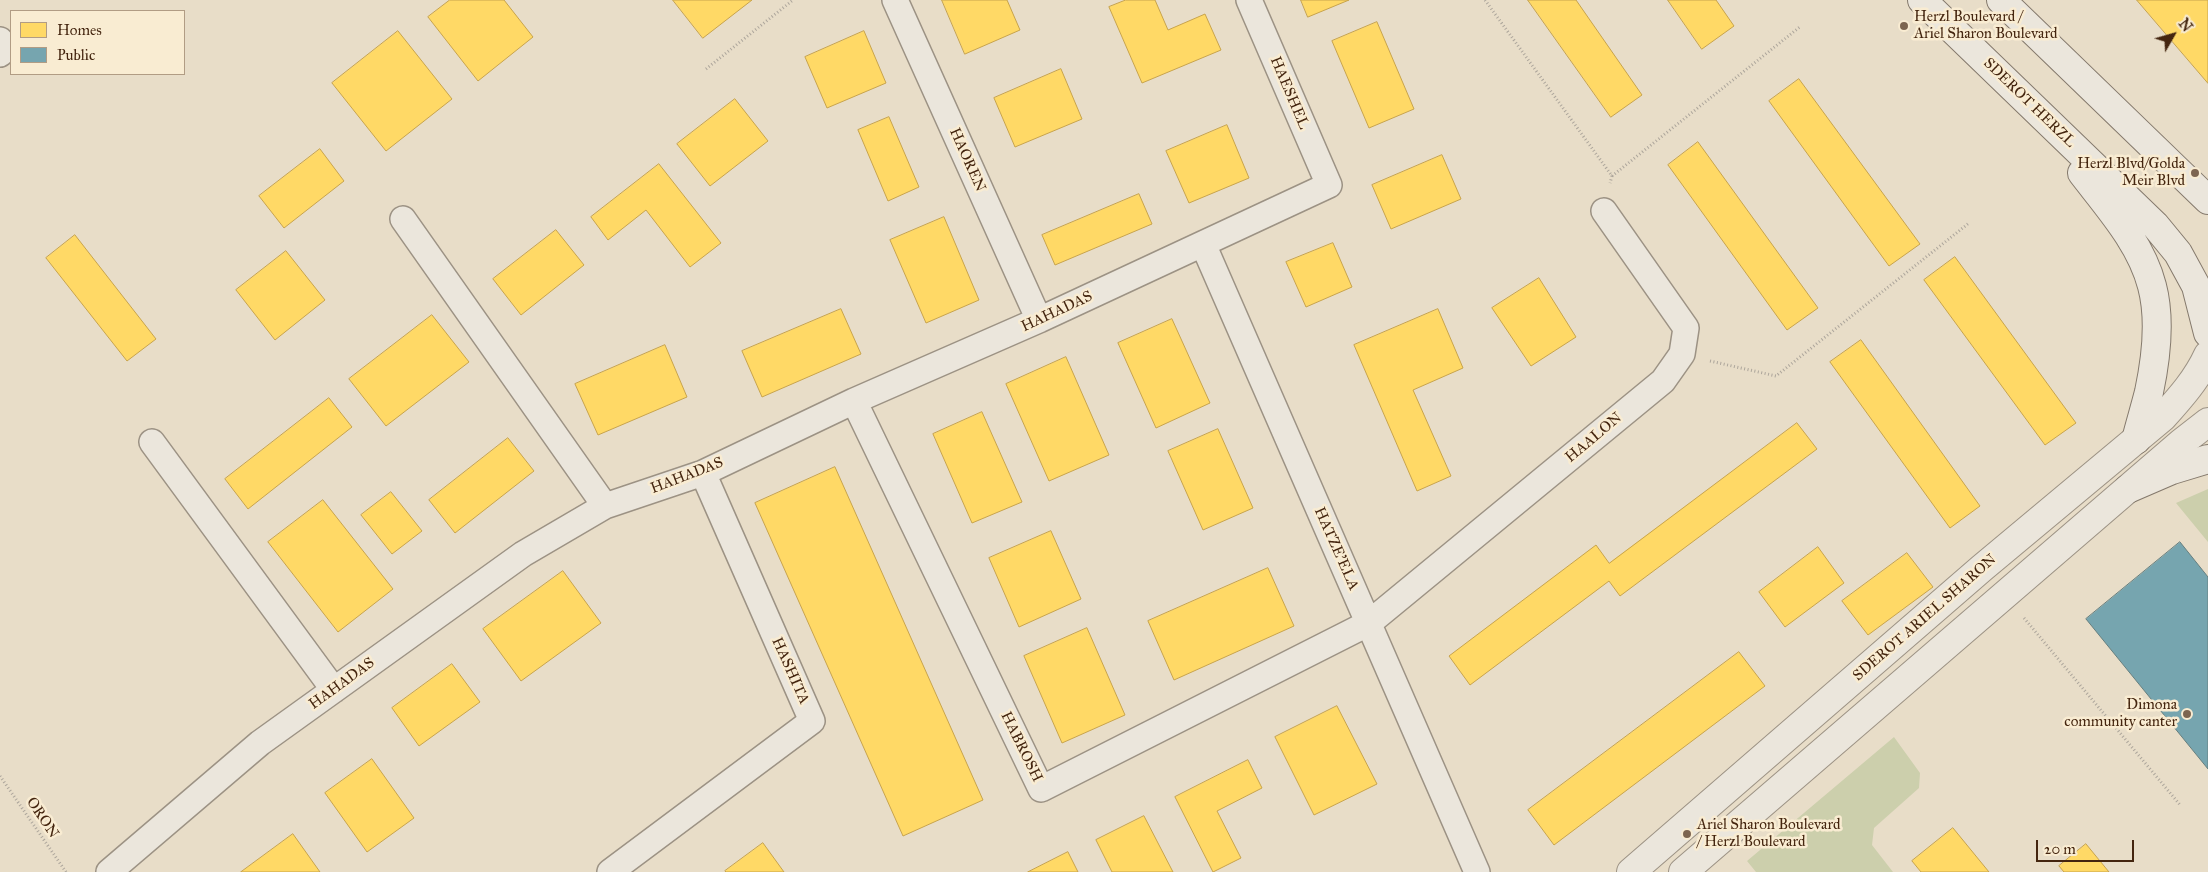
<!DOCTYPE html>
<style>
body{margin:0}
#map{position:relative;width:2208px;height:872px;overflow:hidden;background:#e8ddc8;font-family:"IM FELL Great Primer",serif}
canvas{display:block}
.legend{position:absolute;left:10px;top:10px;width:175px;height:65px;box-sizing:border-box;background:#f9ecd2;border:1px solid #b19c84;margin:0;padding:6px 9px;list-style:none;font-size:15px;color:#44250f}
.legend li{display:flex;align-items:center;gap:10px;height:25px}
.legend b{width:25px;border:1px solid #b19c84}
.north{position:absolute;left:2148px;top:10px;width:50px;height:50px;-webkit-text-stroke:4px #f9ecd2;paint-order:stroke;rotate:52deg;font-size:14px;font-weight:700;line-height:20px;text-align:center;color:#44250f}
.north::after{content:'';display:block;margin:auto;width:18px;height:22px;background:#44250f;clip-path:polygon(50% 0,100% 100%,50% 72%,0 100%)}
.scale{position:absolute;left:2036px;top:840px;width:98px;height:22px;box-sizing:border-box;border:2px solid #44250f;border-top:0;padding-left:6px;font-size:15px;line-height:18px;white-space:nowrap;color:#44250f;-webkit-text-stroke:4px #f9ecd2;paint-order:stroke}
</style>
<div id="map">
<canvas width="2208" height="872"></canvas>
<ul class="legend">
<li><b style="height:14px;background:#ffd966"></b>Homes</li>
<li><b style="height:14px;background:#76a5af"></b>Public</li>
</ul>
<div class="north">N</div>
<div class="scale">20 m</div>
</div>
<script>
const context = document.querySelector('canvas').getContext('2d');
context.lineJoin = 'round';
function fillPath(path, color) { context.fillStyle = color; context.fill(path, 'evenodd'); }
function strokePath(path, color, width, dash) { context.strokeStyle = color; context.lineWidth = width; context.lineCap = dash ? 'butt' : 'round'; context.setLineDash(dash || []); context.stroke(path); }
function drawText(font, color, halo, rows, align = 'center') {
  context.font = font + ' "IM FELL Great Primer",serif'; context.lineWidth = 5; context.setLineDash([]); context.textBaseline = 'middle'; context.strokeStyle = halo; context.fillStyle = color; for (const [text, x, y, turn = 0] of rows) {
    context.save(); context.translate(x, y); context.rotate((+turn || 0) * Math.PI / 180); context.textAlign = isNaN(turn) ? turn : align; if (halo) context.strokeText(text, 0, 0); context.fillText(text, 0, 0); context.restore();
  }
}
fillPath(new Path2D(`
 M2208,489v53l-32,-39z
 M1894,737l26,36 -1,15 -45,40 -2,17 21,27h-137l-9,-11z`), '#cccfac');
const homes = new Path2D(`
 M450,0h54l29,37 -55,44 -50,-64z
 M673,0h79l-49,38z
 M942,0h65l13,30 -55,24z
 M1126,0h29l13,30 37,-16 16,36 -79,33 -33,-76z
 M1301,0h48l-41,17z
 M1528,0h48l66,95 -31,22z
 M1668,0h48l18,26 -32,23z
 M2137,0h71v83z
 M1377,22l37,87 -45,19 -37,-87z
 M398,31l54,68 -66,52 -54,-68z
 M864,31l22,52 -59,25 -22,-51z
 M1061,69l21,50 -67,28 -21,-49z
 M1799,79l121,165 -31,22 -120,-165z
 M735,99l33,42 -58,45 -33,-42z
 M889,117l30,70 -31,14 -30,-71z
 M1227,125l22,53 -60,25 -23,-52z
 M1698,142l120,166 -31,22 -119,-165z
 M320,149l24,32 -60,47 -25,-32z
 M1442,155l19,44 -70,30 -19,-44z
 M659,164l62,79 -31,24 -44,-57 -38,30 -17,-23z
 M1139,194l13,30 -97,41 -13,-30z
 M944,217l35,83 -53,23 -36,-83z
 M556,230l28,35 -63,50 -28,-36z
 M75,235l81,104 -29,22 -81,-103z
 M1333,243l19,44 -46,20 -20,-45z
 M286,251l39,49 -50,40 -39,-50z
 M1955,257l121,166 -31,22 -121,-165z
 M1539,278l37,59 -45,29 -39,-58z
 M841,309l20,45 -99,43 -20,-46z
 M1438,309l25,59 -50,22 38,86 -34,15 -63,-146z
 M432,315l37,47 -83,64 -37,-47z
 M1172,319l38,84 -54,25 -38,-85z
 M1861,340l119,166 -30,22 -120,-166z
 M665,345l22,52 -89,38 -23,-51z
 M1066,357l43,98 -60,26 -43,-97z
 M329,398l23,29 -104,82 -23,-30z
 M982,412l40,90 -50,21 -39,-89z
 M1797,423l20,26 -197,147 -11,-15 -139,104 -21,-29 147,-111 13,18z
 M1218,429l35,79 -50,22 -35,-79z
 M508,438l26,33 -79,62 -26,-33z
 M835,467l148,333 -80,36 -148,-333z
 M391,492l31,39 -30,23 -31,-39z
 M323,500l70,89 -55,43 -70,-90z
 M1051,531l30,68 -62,28 -30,-69z
 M1818,547l26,36 -59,44 -26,-35z
 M1907,553l26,34 -65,48 -26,-34z
 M1268,568l26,58 -120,54 -26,-59z
 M563,571l38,52 -80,58 -38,-52z
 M1087,628l38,87 -63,28 -38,-87z
 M1739,652l26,34 -211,159 -26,-35z
 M452,664l28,38 -61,44 -27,-38z
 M1337,706l40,78 -63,31 -39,-78z
 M372,759l42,59 -47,34 -42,-59z
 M1248,760l14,28 -45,23 24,47 -28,14 -38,-75z
 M1144,816l29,56h-61l-16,-32z
 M1953,828l36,44h-68l-9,-11z
 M293,834l27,38h-79z
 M763,843l21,29h-58l-1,-1z
 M2086,844l23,28h-45l-5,-6z
 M1068,852l10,20h-50z`);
fillPath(homes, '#ffd966');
strokePath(homes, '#c7a34c', 1);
const public = new Path2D(`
 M2180,542l28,35v192l-122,-150z`);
fillPath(public, '#76a5af');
strokePath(public, '#677f7f', 1);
const minor = new Path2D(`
 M895,0l144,320
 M0,40l7,8 -7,6
 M403,219l202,287
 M1203,244l274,628
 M854,401l187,388 328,-166 294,-242 19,-27 4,-26 -82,-117
 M152,442l182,248
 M109,872l151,-129 263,-189 82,-48 98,-33 151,-72 185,-81 290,-135 -80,-185
 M610,872l202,-151 -109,-248`);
const tertiary = new Path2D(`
 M1631,872l351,-304 181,-151c18,-20 34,-38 45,-62
 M1683,872l498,-429 27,-21`);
const secondary = new Path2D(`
 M1922,0l233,225 23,28 18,33 12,47
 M2001,0l207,200
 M2082,173c26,34 59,70 70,113 9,34 4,73 -3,106 -4,16 -9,32 -13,48
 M2128,489l44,-19 36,-11`);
strokePath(minor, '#9c9284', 28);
strokePath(tertiary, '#9c9284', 30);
strokePath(secondary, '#84796c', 30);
strokePath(new Path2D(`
 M1485,0l127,176 -2,7
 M706,69l87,-69
 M1612,176l189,-150
 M1710,361l66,15 193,-153
 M2024,618l157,188
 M0,776l66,96`), '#aca59b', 3, [1, 2.5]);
strokePath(minor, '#ebe6dc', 25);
strokePath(tertiary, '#ebe6dc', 28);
strokePath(secondary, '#ebe6dc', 28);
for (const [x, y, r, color] of [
 [1904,26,5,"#7d6550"],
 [2195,173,5,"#7d6550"],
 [2187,714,5,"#7d6550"],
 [1687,834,5,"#7d6550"]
]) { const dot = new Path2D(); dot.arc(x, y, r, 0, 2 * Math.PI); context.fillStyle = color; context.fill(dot); strokePath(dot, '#f9ecd2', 2); }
drawText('15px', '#44250f', '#f9ecd2', [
 ["Herzl Boulevard /",1914,17],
 ["Ariel Sharon Boulevard",1914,34],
 ["Herzl Blvd/Golda",2185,164,"right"],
 ["Meir Blvd",2185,181,"right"],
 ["Dimona",2177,705,"right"],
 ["community canter",2177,722,"right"],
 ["Ariel Sharon Boulevard",1697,825],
 ["/ Herzl Boulevard",1697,842]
], 'left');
drawText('15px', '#44250f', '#f9ecd2', [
 ["HAESHEL",1289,93,67],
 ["SDEROT HERZL",2029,103,44],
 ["HAOREN",967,160,66],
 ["HAHADAS",1057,312,-25],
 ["HAALON",1594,438,-40],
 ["HAHADAS",687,476,-21],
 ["HATZE'ELA",1336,549,66],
 ["SDEROT ARIEL SHARON",1925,618,-41],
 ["HASHITA",790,671,66],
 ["HAHADAS",342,684,-36],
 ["HABROSH",1021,747,64],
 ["ORON",42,818,56]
]);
</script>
